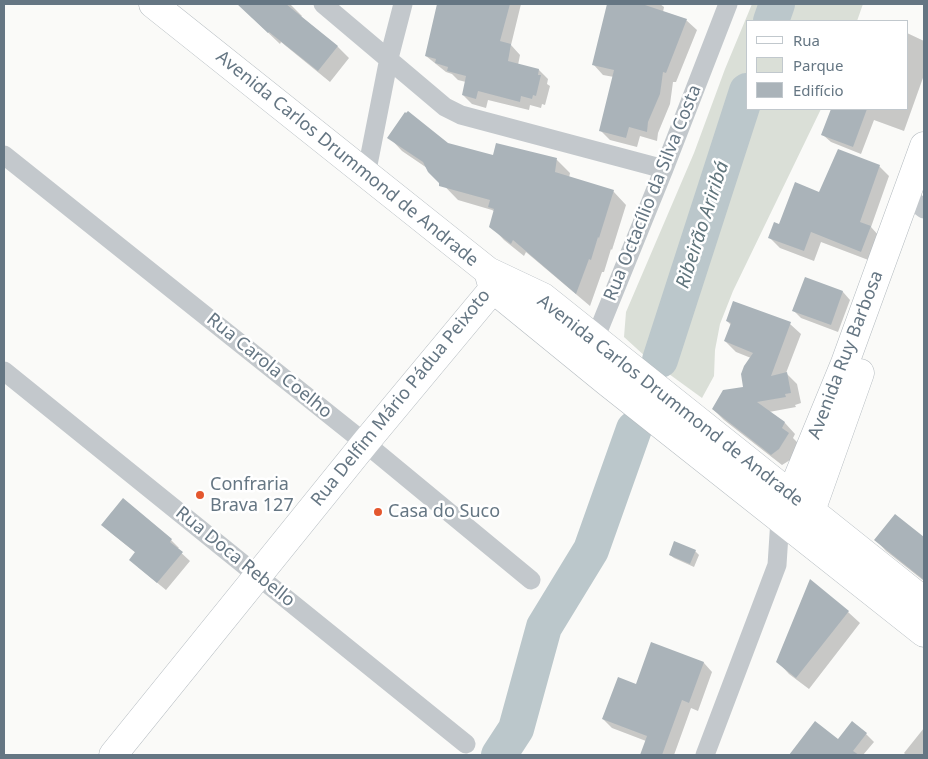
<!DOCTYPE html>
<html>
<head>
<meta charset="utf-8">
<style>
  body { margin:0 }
  #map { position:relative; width:928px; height:759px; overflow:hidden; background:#fafaf8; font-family:"Noto Sans",sans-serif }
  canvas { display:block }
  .frame { position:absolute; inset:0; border:5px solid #657683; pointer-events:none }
  .legend { position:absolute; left:746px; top:20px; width:162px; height:90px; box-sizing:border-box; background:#fff; border:1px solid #c1c8cd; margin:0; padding:6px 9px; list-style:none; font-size:15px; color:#657683 }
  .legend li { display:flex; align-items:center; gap:10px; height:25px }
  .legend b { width:25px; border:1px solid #c1c8cd }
</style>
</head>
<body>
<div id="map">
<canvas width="928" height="759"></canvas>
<div class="frame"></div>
<ul class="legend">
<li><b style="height:6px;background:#fff"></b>Rua</li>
<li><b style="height:14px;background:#dadfd7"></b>Parque</li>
<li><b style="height:14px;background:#aab3b9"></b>Edifício</li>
</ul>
</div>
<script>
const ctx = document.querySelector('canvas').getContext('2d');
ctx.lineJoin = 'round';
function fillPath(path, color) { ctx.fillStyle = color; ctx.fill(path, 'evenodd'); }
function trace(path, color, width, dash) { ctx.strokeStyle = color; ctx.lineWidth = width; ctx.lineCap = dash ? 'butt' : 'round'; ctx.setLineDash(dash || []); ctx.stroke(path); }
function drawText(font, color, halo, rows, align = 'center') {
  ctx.font = font + ' "Noto Sans",sans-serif'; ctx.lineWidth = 5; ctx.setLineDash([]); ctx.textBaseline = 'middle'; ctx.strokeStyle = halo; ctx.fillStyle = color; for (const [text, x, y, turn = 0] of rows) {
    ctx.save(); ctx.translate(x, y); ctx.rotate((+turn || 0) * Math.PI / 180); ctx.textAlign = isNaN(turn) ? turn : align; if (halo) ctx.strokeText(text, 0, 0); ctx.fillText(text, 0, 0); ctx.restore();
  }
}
const green = new Path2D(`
  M752,4H863L857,21H747V109H821L733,291L720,324L715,350L714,376L702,398L647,358L624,337L626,312L694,153L725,69Z`);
const shadow = new Path2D(`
  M238,4H290L302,16L301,17L338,47L349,58L330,82L281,42L280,44Z
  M436,4H521L511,45L520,55L518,65L539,70L548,79L547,84L550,86L545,105L542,104L541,108L530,105L529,110L488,100L486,108L472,104L463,95L466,82L458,80L452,74L446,72L426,56L438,5Z
  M609,4H660L664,7L663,12L686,20L697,30L676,82H673L670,104L658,133L657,141L640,136L637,147L610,140L600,130L614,77L603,75L593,64Z
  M907,33L924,41V75L904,131L874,120L861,154L831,142L823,135L833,109H907Z
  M389,137L448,144L494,156L557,160L570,173L569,178L613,191L626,205L612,250L611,249L604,272H602L590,306L526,252L524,256L504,240L491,226L495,212L492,210L458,200L427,168L402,151Z
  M879,166L889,176L871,227L880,237L871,261L821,242L814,261L780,248L770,238L780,225L820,193Z
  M805,279L843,292L850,300L838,332L801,318L793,310Z
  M727,321L790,324L801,334L786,373L797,384L801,403L795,405L796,407L769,412L785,423L795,434L793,438L799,444L790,460L782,465L724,420L713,409L745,388L751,358L736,352L725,341L731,325Z
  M895,516L924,539V581L886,551L876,540Z
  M110,532L171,540L179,548L177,549L190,561L166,590L138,567L136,553Z
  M695,551L699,555L694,567L674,558L670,555Z
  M848,612L860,623L809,689L789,674L778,662Z
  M651,644L704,663L712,672L698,711L691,708L674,755H641L646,741L612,728L603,719L637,685Z
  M924,728V755H906L904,753Z
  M866,734L874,742L863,755H793L791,754Z`);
const river = new Path2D(`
  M771,21L777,4
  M660,360L747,91
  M499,755L516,729L544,627L591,550L634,429`);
const building = new Path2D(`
  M237,4H286L338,46L318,71L269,32L268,33Z
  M437,4H510L500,41L511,44L508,61L539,69L538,75H541L536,96L533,95L532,99L521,96L520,102L478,91L476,99L462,95L466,76L447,71L448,67L435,63L436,59L425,56Z
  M607,4H642L687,19L666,73L663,72L660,94L648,122L647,132L629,127L626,138L599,131L614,70L592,65Z
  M831,109H867L853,147L821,135Z
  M408,111L448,143L493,155L496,143L557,158L555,172L614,190L599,238L598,237L591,260L589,259L576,294L513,240L511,244L489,227L494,209L488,207L490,200L439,186V183L428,172L423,162L387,138L405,112L406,113Z
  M838,149L880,165L860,222L871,226L861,252L811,232L804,251L768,238L774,222L779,224L795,182L819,192Z
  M805,277L843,291L831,325L792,311Z
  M733,301L791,322L771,376L787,372L791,393L785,394L786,397L757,402L785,422L782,428L789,433L779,449L771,455L712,409L723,390L743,387L741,374L744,366L753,353L724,341L731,323L726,321Z
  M123,498L172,539L170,542L183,552L157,583L129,560L135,552L101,525Z
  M895,514L924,537V580L874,540Z
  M674,541L696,550L690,564L669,555Z
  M810,579L849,611L796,678L776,662Z
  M651,642L704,662L689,703L682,700L662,755H640L647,736L602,719L618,677L636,684Z
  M815,721L838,739L852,721L867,733L853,751L859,755H789Z`);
const street = new Path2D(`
  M323,4L445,107L461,115L664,169
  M4,155L365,443L531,580
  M366,175L389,58L403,4
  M906,195L924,209
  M594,350L595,339L664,169L728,4
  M4,371L466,744
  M705,755L777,565L780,519`);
const secondary = new Path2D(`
  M153,4L488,271L543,297L924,601
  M493,289L607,382L924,633
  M784,511L845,363L924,146
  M805,528L860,373
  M113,755L365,443L493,289L488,271`);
const markers = [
  [200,495,5,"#e4572e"],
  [378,512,5,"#e4572e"]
];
const streetNames = [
  ["Avenida Carlos Drummond de Andrade",347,159,39],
  ["Rua Octacílio da Silva Costa",653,193,-68],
  ["Avenida Ruy Barbosa",846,355,-69],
  ["Rua Carola Coelho",269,366,39],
  ["Rua Delfim Mário Pádua Peixoto",401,398,-51],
  ["Avenida Carlos Drummond de Andrade",670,401,38],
  ["Rua Doca Rebello",235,557,39]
];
const poiNames = [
  ["Confraria",210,485],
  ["Brava 127",210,506],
  ["Casa do Suco",388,512]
];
const waterNames = [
  ["Ribeirão Ariribá",703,225,-72]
];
fillPath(green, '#dadfd7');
fillPath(shadow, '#0003');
trace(river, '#bbc7cb', 36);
fillPath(building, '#aab3b9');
trace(secondary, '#b3babf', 29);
trace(street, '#c3c8cc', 19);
trace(secondary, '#fff', 28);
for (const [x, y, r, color] of markers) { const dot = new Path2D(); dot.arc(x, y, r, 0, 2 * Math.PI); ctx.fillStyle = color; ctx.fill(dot); trace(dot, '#fff', 2); }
drawText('18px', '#657683', '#fff', streetNames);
drawText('18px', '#657683', '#fff', poiNames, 'left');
drawText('italic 19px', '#60757c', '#fff', waterNames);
</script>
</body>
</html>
